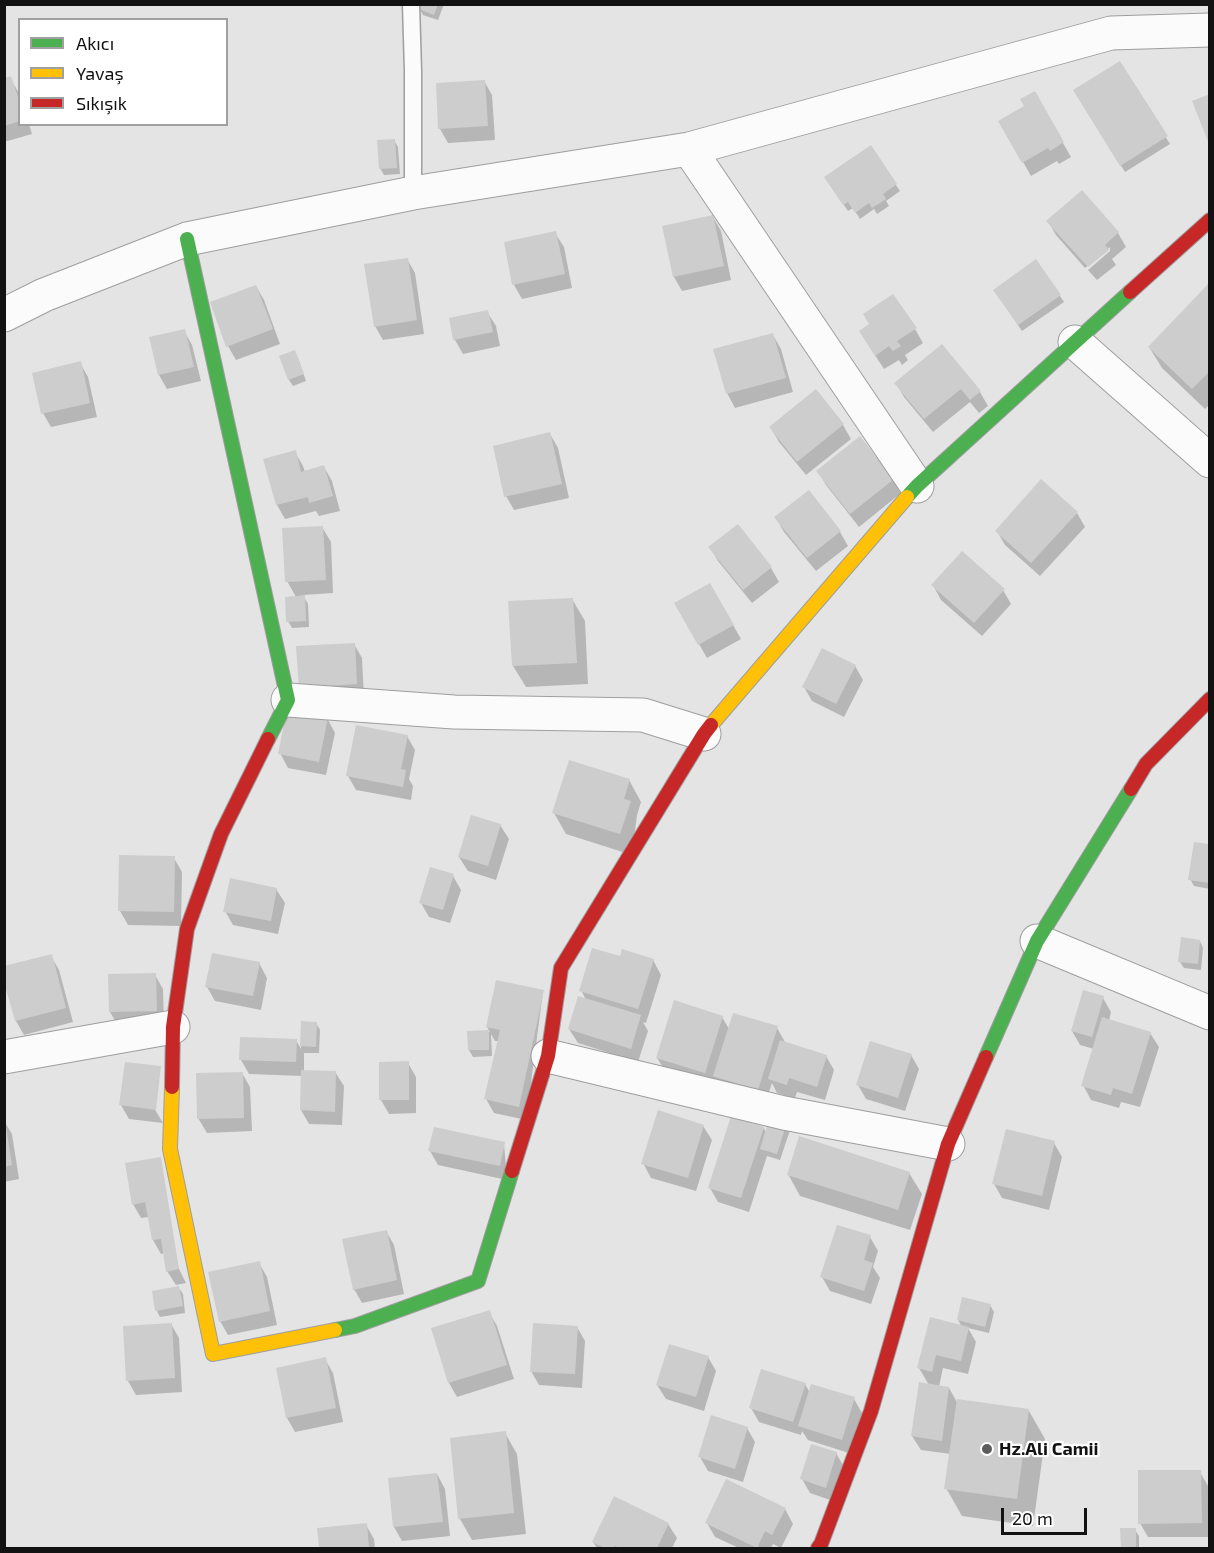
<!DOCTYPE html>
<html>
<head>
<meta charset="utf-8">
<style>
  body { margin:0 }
  #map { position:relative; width:1214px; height:1553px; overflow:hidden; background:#e4e4e5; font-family:"Exo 2",sans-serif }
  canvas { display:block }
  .frame { position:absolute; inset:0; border:6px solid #121213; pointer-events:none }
  .legend { position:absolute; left:18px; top:18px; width:210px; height:108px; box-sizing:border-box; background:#fff; border:2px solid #a0a0a1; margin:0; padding:8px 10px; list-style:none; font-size:18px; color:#121213 }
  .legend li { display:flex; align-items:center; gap:12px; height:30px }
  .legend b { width:30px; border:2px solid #a0a0a1 }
  .scale { position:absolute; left:1001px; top:1508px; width:86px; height:27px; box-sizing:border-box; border:3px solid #121213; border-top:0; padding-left:8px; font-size:18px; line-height:21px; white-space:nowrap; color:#121213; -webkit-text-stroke:4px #fff; paint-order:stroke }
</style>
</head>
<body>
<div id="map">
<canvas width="1214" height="1553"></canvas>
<div class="frame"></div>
<ul class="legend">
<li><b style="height:8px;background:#4caf50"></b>Akıcı</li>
<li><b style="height:8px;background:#ffc107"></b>Yavaş</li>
<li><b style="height:8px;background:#c62828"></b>Sıkışık</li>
</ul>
<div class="scale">20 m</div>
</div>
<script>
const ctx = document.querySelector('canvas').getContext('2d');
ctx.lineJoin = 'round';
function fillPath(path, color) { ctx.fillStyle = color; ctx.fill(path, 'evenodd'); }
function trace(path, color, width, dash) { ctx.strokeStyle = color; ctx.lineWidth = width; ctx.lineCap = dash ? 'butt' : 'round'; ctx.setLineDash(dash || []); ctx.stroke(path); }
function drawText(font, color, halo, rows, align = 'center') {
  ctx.font = font + ' "Exo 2",sans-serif'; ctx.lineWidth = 4.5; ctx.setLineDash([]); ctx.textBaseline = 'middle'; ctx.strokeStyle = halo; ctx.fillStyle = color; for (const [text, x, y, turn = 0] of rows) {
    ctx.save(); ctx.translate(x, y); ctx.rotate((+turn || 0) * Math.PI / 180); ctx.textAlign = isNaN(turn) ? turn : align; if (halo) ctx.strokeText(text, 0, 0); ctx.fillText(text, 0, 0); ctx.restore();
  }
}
const shadow = new Path2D(`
  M420,4H444L438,20L423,15L419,8Z
  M1120,63L1170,144L1125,172L1075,91Z
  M10,78L20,95V124H29L32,134L4,142V80Z
  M484,81L492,95L495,140L448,143L440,129L437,84Z
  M1034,93L1071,157L1059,164L1057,161L1031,176L1000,121L1026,106Z
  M394,140L398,147L400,174L384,175L380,168Z
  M870,147L900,191L886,201L889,206L877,214L874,209L860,219L853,208L848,211L830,184Z
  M1082,192L1118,233L1126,247L1112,259L1116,265L1097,280L1088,270L1110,251V247L1085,268L1056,235L1048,221Z
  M713,217L721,231L731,280L682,291L674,277Z
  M555,233L564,247L572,288L522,299L514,285Z
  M407,259L415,273L424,334L383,340L375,326Z
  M1036,261L1064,302L1022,331L998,296Z
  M1210,284V404L1205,409L1162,368L1149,347Z
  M256,286L264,300L280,344L236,360L228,346Z
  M487,312L496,326L500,346L463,354L455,340L450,319Z
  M915,329L923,343L905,355L908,360L902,365L899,360L884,369L869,346Z
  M184,331L192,345L201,381L167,389L159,375Z
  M773,335L781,349L793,392L735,408L727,393Z
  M942,346L980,392L988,406L979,413L970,402L933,432L904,397L896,383Z
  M298,358L306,381L293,386L289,380Z
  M80,363L88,377L97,417L51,427L43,413Z
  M816,392L843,425L851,439L806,475L779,442L771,428Z
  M550,434L558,448L569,498L514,510L506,496Z
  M295,452L303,466L305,472L324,467L332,481L340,511L319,516L316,511L285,519L277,505L265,460Z
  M818,471L893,480L901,493L859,527L826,485Z
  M809,492L840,532L848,546L816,571L784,532L776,518Z
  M1077,513L1085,527L1040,576L1005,545L997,531Z
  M322,527L331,542L333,593L303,595L308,604L309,627L292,628L288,621L296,597L287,581Z
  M710,547L771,568L779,582L752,603L718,561Z
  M710,585L741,639L707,658L676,604Z
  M933,585L1003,590L1011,604L982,636L941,600Z
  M572,599L585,621L588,684L526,687L513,666Z
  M354,644L362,658L364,698L309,702Z
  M855,666L863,680L844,717L812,701L804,687Z
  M327,718L335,733L326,775L288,768L280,753Z
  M407,736L415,750L409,779L413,786L411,800L356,790L348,776Z
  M629,780L641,802L637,815L632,855L566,834L554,813Z
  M500,825L509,839L496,880L468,871L459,857Z
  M1210,846V889L1194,886L1190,879Z
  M174,858L182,872L181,926L128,925L120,911Z
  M453,876L461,890L450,923L429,917L421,903Z
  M276,889L285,903L278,934L233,925L225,911Z
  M1200,941L1203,948L1201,970L1184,968L1180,962Z
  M51,956L59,970L73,1022L24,1035L16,1021Z
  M621,958L653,960L661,975L646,1023L643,1022L648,1031L638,1062L578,1043L569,1029L586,1000L581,990Z
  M259,963L267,978L261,1010L215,1001L207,987Z
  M155,975L163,989L164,1025L118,1026L110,1012Z
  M543,992L526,1120L494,1113L486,1099L499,1041H495L491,1034L492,1056L473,1057L469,1050V1033L490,1032L487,1027Z
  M1103,998L1111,1012L1109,1021L1150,1033L1159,1047L1140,1107L1121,1102L1119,1108L1091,1100L1083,1085L1094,1049L1080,1045L1072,1031Z
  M722,1017L729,1029L777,1028L785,1042L826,1056L834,1070L825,1100L797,1092L795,1098L777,1093L772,1083L765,1104L723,1090L716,1078L713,1087L666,1072L657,1058Z
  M302,1023H316L320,1030L319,1053H304V1071L335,1072L344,1086L342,1125L309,1124L301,1110L302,1076L249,1074L241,1060L296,1040L301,1049Z
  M911,1055L919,1069L905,1111L866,1099L858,1085Z
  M127,1063L163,1123L129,1119L121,1105Z
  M408,1063L416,1077V1113L389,1114L381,1100Z
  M242,1073L250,1087L252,1131L207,1133L198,1118Z
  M771,1118L790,1130L780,1160L767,1156L749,1212L718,1202L710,1188L764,1128L766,1133Z
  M4,1121L12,1134L19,1179L4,1182Z
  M703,1126L712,1140L696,1191L651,1178L643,1163Z
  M504,1143L507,1180L438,1165L430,1151Z
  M1054,1143L1062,1157L1049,1210L1002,1198L994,1184Z
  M127,1164L186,1283L176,1285L167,1271L165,1253L161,1254L153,1240L149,1217L141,1218L133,1204Z
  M909,1173L922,1194L910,1230L800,1196L788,1174Z
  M386,1231L394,1245L404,1294L362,1303L354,1289Z
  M870,1237L878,1251L873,1267L880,1278L871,1304L830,1291L822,1277Z
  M259,1263L267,1277L277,1325L228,1335L220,1321Z
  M179,1288L183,1294L185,1313L160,1317L157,1311Z
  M990,1305L994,1312L989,1333L968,1328L976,1342L968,1374L943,1368L939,1387L949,1388L958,1404L1029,1411L1045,1439L1033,1526L962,1516L946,1488L951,1454L921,1450L912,1436L929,1385L919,1368L962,1327L958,1320Z
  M489,1312L497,1326L514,1379L457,1397L449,1383L433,1329Z
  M171,1324L179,1338L182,1392L136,1395L128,1381L124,1327Z
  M577,1327L585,1341L582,1388L539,1385L531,1371Z
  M708,1357L716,1371L704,1411L666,1399L657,1385Z
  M325,1359L333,1373L343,1422L295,1432L287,1418Z
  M805,1384L810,1393L854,1399L862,1413L849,1453L808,1440L802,1431L801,1435L759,1422L751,1408Z
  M747,1428L755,1442L743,1482L708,1471L700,1457Z
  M505,1433L517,1454L526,1534L472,1540L460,1519Z
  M836,1453L844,1467L833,1501L810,1493L802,1479Z
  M1200,1472L1208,1486L1209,1537H1148L1140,1523Z
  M437,1474L445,1489L450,1536L402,1541L394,1527Z
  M615,1498L668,1524L677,1538L672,1548H597L593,1542Z
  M785,1509L793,1524L781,1548L773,1544L771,1548H759L754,1541L752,1542L755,1548H739L715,1537L707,1523Z
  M366,1525L374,1539L375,1548H321L319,1530Z
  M1122,1530H1135L1139,1536V1548H1122Z`);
const building = new Path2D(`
  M419,4H438L434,15L417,8Z
  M1120,61L1168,136L1120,166L1073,90Z
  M11,76L20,103V121L4,126V78Z
  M485,80L488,126L438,129L436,83Z
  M1035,91L1064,142L1050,151L1048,148L1022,163L998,121L1024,106L1020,99Z
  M1210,94V144H1209L1192,101Z
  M395,139L397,168L379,169L377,140Z
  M871,145L897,184L883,194L886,199L872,208L869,203L855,213L848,202L843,205L824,177Z
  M1082,190L1119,232L1105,245L1109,250L1088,267L1046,221Z
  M713,215L724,266L673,277L662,226Z
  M556,231L565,274L512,285L504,242Z
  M408,258L417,320L374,327L364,264Z
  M1036,259L1061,295L1018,325L993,290Z
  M1210,282V371L1192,389L1148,347Z
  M256,285L273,329L226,347L210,302Z
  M893,294L917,328L897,341L901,346L893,351L889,346L875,356L859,331L869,324L863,314Z
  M488,310L493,332L453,340L449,318Z
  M185,329L194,367L158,375L149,337Z
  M773,333L786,378L726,394L713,349Z
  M942,344L981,391L970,400L961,389L924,419L894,383Z
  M295,350L304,374L288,380L279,356Z
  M81,361L90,403L41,414L32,373Z
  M816,389L844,424L797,462L769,427Z
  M550,432L562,484L504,497L493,446Z
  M860,436L894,479L850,514L816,471Z
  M296,450L301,472L324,465L333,496L309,503L308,497L276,505L263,459Z
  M1041,479L1078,512L1031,563L995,531Z
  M809,490L841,531L807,558L774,517Z
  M738,524L772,567L743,590L708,547Z
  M323,526L326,580L285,582L282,528Z
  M962,551L1005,589L974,623L931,585Z
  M710,583L734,625L698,645L674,603Z
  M305,595L306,621L286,622L285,597Z
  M573,598L577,663L512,666L508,601Z
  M355,643L357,684L299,688L296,646Z
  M822,648L856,665L836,704L802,687Z
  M287,709L328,717L319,762L278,754Z
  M356,725L408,735L401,769L406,770L403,787L346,776Z
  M569,760L630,779L624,799L631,801L620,834L552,813Z
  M471,815L501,824L488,866L458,857Z
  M1194,842L1210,844V883L1188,880Z
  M119,855L175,856L174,912L118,911Z
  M430,867L454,874L443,910L419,903Z
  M230,878L277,888L271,921L223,912Z
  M1181,937L1200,940L1198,964L1178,962Z
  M592,948L620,956L622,949L654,959L638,1009L579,991Z
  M212,953L260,962L253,996L205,987Z
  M52,954L66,1008L15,1021L4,982V966Z
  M156,973L157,1011L109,1012L108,974Z
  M496,980L544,990L519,1107L484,1099L500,1030L486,1027Z
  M1083,990L1104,996L1092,1037L1071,1031Z
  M578,996L641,1015L631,1049L568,1029Z
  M674,1000L723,1016L705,1073L656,1058Z
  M733,1013L778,1026L758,1090L713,1076Z
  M1102,1017L1151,1032L1132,1094L1113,1088L1111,1095L1081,1086Z
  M301,1021L317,1022L316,1047L300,1046Z
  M489,1030V1050H468L467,1031Z
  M240,1037L297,1039L296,1062L239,1060Z
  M780,1040L827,1055L817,1087L789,1078L787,1085L768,1079Z
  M870,1041L912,1054L898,1098L856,1085Z
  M409,1061V1100H379V1062Z
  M125,1062L161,1066L156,1110L119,1105Z
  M301,1070L336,1071L335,1112L300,1110Z
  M243,1072L244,1118L197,1119L196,1073Z
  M658,1110L704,1125L688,1178L641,1164Z
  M731,1116L764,1127L741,1198L708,1188Z
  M770,1116L787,1122L777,1154L760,1149Z
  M4,1127H6L12,1165L4,1167Z
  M434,1127L505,1142L500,1166L428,1151Z
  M1006,1129L1055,1141L1042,1196L992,1184Z
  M799,1136L910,1172L898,1210L787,1175Z
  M161,1157L179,1269L166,1272L161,1239L152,1240L145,1202L132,1205L125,1163Z
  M837,1225L871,1235L864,1260L873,1263L864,1291L820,1277Z
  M387,1230L397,1280L353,1290L342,1239Z
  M260,1261L270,1311L219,1322L208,1272Z
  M179,1286L183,1306L155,1311L152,1291Z
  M962,1297L991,1304L985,1327L957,1320Z
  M490,1310L507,1365L448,1383L431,1328Z
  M930,1317L969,1327L961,1361L936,1355L932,1372L917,1368Z
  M172,1323L175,1378L126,1381L123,1326Z
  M533,1323L578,1326L575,1374L530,1372Z
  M669,1344L709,1356L696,1397L656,1385Z
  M326,1357L336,1408L286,1418L276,1368Z
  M761,1369L806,1383L793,1422L749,1408Z
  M919,1382L949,1387L942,1441L911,1436Z
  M811,1384L855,1397L842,1440L798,1426Z
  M957,1399L1029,1409L1017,1499L944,1489Z
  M711,1415L748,1427L735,1469L698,1457Z
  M506,1431L514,1513L458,1519L450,1438Z
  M811,1444L837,1452L826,1488L800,1479Z
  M1138,1470H1201L1202,1523L1138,1524Z
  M437,1473L443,1522L393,1527L388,1478Z
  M726,1479L786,1508L772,1535L765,1531L757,1548L705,1523Z
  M614,1496L669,1523L657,1548H620L615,1546L614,1548H605L592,1542Z
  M367,1523L369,1548H319L317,1528Z
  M1120,1528H1136V1548H1121Z`);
const lane = new Path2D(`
  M411,4L413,71V193`);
const street = new Path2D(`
  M689,149L917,486
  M4,315L44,295L187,239L413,193L689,149L1111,33L1210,30
  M1075,342L1210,461
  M288,700L454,712L643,715L704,734
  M1037,941L1210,1013
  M548,1056L784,1113L948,1144
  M4,1057L173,1027`);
const fast = new Path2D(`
  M187,239L288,700L268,739
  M907,497L917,486L1130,292
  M986,1057L1037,941L1131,789
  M335,1330L355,1326L478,1281L512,1171`);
const slow = new Path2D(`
  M711,725L907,497
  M172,1087L170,1149L213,1354L335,1330`);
const jam = new Path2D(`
  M1130,292L1210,220
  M1131,789L1146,764L1210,699
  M172,1087L173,1027L187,929L221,834L268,739
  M512,1171L548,1056L561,968L704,734L711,725
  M818,1548L821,1544L871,1411L948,1144L986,1057`);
const markers = [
  [987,1449,6,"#5c5c5c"]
];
const poiNames = [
  ["Hz.Ali Camii",999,1449]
];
fillPath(shadow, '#0003');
fillPath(building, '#cdcdce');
trace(lane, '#9e9e9f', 19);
trace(street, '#9e9e9f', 35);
trace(fast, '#9e9e9f', 16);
trace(slow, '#9e9e9f', 16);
trace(jam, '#9e9e9f', 16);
trace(lane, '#fbfbfb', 16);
trace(street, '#fbfbfb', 33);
trace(fast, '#4caf50', 14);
trace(slow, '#ffc107', 14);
trace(jam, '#c62828', 14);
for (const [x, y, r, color] of markers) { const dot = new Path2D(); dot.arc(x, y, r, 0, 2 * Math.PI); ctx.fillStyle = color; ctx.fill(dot); trace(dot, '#fff', 2); }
drawText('bold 18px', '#121213', '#fff', poiNames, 'left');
</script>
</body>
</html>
